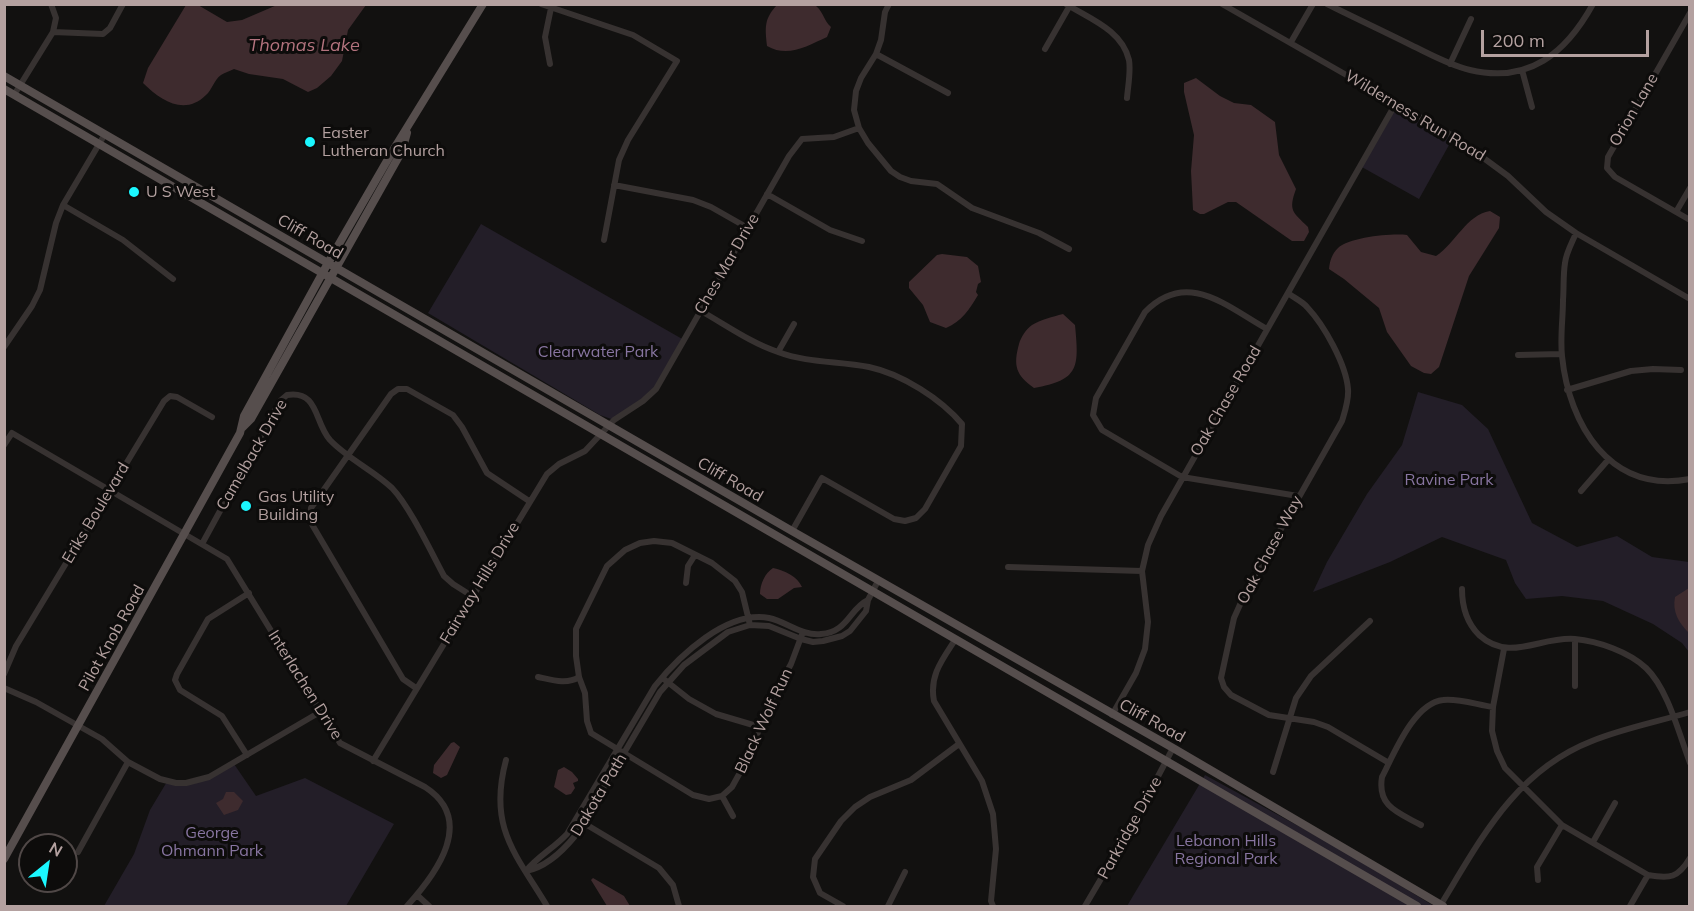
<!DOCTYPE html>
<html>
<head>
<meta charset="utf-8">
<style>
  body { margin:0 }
  #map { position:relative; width:1694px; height:911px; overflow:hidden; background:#121110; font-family:Mulish,sans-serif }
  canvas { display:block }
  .frame { position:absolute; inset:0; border:6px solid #b4a1a0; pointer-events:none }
  .north { position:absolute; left:18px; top:833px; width:60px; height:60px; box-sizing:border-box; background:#0d0c0b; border:2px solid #504847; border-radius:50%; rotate:30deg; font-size:16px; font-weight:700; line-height:24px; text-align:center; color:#b4a1a0 }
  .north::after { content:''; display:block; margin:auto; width:21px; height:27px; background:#1bf7ff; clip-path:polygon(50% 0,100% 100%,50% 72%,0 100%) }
  .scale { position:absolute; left:1481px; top:30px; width:168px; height:27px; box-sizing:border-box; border:3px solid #b4a1a0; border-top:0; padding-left:8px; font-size:18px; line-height:21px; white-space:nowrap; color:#b4a1a0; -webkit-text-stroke:4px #0d0c0b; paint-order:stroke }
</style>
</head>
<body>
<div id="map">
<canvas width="1694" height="911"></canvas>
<div class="frame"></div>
<div class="north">N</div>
<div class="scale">200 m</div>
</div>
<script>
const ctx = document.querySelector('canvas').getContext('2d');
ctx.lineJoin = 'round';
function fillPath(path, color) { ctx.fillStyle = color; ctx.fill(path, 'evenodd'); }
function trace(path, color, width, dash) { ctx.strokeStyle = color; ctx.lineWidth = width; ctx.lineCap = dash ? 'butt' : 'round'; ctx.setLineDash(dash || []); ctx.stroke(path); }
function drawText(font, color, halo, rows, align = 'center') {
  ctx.font = font + ' Mulish,sans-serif'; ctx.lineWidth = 6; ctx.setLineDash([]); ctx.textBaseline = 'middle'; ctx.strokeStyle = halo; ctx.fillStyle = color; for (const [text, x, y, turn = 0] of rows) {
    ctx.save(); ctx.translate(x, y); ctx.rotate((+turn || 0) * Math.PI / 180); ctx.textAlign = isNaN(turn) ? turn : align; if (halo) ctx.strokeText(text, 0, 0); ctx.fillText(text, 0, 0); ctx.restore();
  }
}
const green = new Path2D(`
  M1396,103L1454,136L1419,199L1360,166Z
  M481,224L684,340L656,389L614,420L600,415L428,313Z
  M1418,392L1462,405L1488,429L1532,523L1577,547L1617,536L1652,557L1689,562V652L1682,643L1653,624L1603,601L1562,596L1526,599L1515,583L1506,560L1442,537L1390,562L1313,592L1327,562L1367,494L1402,445Z
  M234,764L256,796L305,778L394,824L346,906H104L134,854L150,810L168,780L192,782Z
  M1205,775L1335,846L1434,906H1127Z`);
const water = new Path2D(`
  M813,4C823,9 823,20 831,27L827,37C807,46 788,58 767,46C765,27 764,19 777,5Z
  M186,5H198L227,22L242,20L277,5H366L348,30L342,61L331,76L317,88L308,92L283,79L249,74L234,69C230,71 224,73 221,75C214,80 212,90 206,95C185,116 161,101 143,83L148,68Z
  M1196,78L1220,96L1234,103L1251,105L1275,122L1279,155L1296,189C1288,211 1293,212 1308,227L1309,232L1304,241H1292L1236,202H1228L1204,214H1200L1193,210L1191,171L1194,135L1184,92V83Z
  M1490,211L1500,217L1499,228L1469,276L1439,367L1431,374L1424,373L1411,366L1387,332L1379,308L1344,279L1329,269C1330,260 1332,254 1338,248C1350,237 1392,233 1407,235L1421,252L1436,256C1456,243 1466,215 1490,211Z
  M942,254L967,257L978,266L981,282L978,284L976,292L978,295C969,310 962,321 946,328L930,322L923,305L909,288V282L937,255Z
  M1063,314L1075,325C1079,367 1080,380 1034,388C1016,375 1013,366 1019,344C1021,337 1026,329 1032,325C1042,319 1052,317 1063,314Z
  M773,568C784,570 798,577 802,587L794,588L778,599H767L760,594C760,584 765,573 773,568Z
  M1689,588H1690L1689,633C1679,623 1672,612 1675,597Z
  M454,742L460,747L447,775L441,778L433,773L434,765L451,743Z
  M564,767L572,772L578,779V781L573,783L575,788L571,794L566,795L554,787L558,770Z
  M226,792H234L243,801L238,810L224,815L216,803L223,799Z
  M593,878L624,896L630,906H607L591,880Z`);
const minor = new Path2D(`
  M541,4L633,35L677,61L628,140L619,160L604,240
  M889,4L885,12L881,40L876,54L861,78L856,91L854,110L859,128L868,143L891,171L900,177L911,181L937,184L972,208L1039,233L1069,249
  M1066,4C1090,19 1122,30 1129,60C1131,71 1128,86 1127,98
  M1222,4L1455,137L1508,176L1546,212L1576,233L1690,299
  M1327,4C1355,18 1383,31 1411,45C1430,54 1449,65 1470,70C1529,84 1566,53 1593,4
  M1690,13L1608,157L1607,168L1615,177L1690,220
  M53,32L103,34L110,28L123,4
  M1291,42L1313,4
  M1045,49L1069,7
  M876,54L948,93
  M550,64L545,37L551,8
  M1450,64L1471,19
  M1522,70L1532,107
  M14,95L53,32L56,18L51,4
  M614,185L693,200L711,207L748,228
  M767,194L830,230L862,241
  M63,205L123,240L173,279
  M1676,212L1690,188
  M1576,233C1572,243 1566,253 1565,263C1563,275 1564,288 1563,300C1563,318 1560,338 1562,356C1569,425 1610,494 1690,479
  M1288,293C1294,298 1302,301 1307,307C1324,325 1346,364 1348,389C1349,400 1345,411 1342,421L1247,589L1234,618L1221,678L1224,687L1231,695L1269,715L1314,722L1328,727L1389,763
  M701,311C726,325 751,343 778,352C807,363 839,361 869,367C902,374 941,399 962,424L961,446L925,509L916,518L905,521L894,519L822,478L792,531
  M1267,329C1226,306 1187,269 1145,312L1096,398L1093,415L1102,430L1182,477L1298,496
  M4,347L32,306L40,290L56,223L63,205L105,134
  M778,352L794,324
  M1518,355L1561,354
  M1567,390L1631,371L1653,369L1681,370
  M4,445L12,433L227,559L340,743L425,787C476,820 437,873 407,906
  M1581,491L1608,460
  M202,544L280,401L287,395C319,390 314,422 330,440C348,459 373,470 392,488C410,507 431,552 444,576L453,584L472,596
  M1008,567L1142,571
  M686,583L688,566L695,555
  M1462,589C1462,607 1466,622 1479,635C1510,663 1540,636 1575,639C1598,641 1629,652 1646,668C1668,689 1679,734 1690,763
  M750,625L742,592L735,581L712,563L672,543L654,541L640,543L625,550L607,566L576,629V656L579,677L585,693L587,721L591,733L693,795L709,799L722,796L732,787L748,758L769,704L791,664L803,632
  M955,640C942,660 929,676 934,701L982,781L993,814L996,849L991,901L993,906
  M1504,649L1493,707L1492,731L1497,751L1505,768L1562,825L1648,875C1670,879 1678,878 1690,858
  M4,674L16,646L164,401L170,396L177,397L212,417
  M538,677C552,680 567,685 579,677
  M665,680L689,699L716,714L760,727
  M1575,686V639
  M4,688L36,702L102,739L128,762L160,779L176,783H186L209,777L320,712
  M416,688L403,679L310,521L311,508L391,394L398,389H407L453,415L462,427L487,473L529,501
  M1112,715L1136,673L1145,649L1148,622L1142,571L1148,545L1161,516L1396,103
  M247,755L222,716L180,690L175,680L177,674L208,619L249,593
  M506,760C488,827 515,853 547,906
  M373,761L547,474L559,464L585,451L614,420L643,401L656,389L789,156L802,139L834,137L859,128
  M1273,772L1296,698L1311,676L1370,621
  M722,796L733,816
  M582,822L659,868L673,885L679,906
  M1421,825C1399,813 1377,807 1382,777C1394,754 1414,703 1443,700C1458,698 1478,705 1493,707
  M1593,842L1615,803
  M78,852L128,762
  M526,871C546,867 562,852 575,836L660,692L684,665L728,632L750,625L769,626L801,639L813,642L823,641L842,636L850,631L866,611L868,600L878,581
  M526,871C537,857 554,848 567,834L655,686C679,656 727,610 769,618C787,622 802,636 821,634C848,632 849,609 868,600
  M1538,880L1537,867L1562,825
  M417,895L429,906
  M843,906L820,893L813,877L815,859L841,821L855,807L870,797L911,780L959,744
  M888,906L905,872
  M1085,906L1129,831L1173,748
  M1440,906C1481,839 1515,771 1592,741C1624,728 1657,722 1690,712
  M1630,906L1648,875`);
const major = new Path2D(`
  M4,76L792,531L1173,748L1443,906
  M4,89L1417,906
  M242,428L251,419L402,151L407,133
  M4,859L240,433L244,416L328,263L395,147L483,4`);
const markers = [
  [310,142,6,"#1bf7ff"],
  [134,192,6,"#1bf7ff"],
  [246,506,6,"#1bf7ff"]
];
const streetNames = [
  ["Orion Lane",1634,110,-60],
  ["Wilderness Run Road",1415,116,31],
  ["Cliff Road",310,237,30],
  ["Ches Mar Drive",727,264,-60],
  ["Oak Chase Road",1226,401,-60],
  ["Camelback Drive",252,455,-60],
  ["Cliff Road",730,480,30],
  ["Eriks Boulevard",96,513,-59],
  ["Oak Chase Way",1270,550,-62],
  ["Fairway Hills Drive",480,583,-59],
  ["Pilot Knob Road",112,638,-61],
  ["Interlachen Drive",305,685,58],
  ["Black Wolf Run",764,721,-65],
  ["Cliff Road",1152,721,29],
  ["Dakota Path",599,795,-59],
  ["Parkridge Drive",1130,828,-61]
];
const poiNames = [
  ["Easter",322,133],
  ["Lutheran Church",322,151],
  ["U S West",146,192],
  ["Gas Utility",258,497],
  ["Building",258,515]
];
const parkNames = [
  ["Clearwater Park",598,352],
  ["Ravine Park",1449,480],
  ["George",212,833],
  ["Ohmann Park",212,851],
  ["Lebanon Hills",1226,841],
  ["Regional Park",1226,859]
];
const waterNames = [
  ["Thomas Lake",304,46]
];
fillPath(green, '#231e28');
fillPath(water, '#3e2b2e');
trace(minor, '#373231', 6);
trace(major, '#564e4d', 8);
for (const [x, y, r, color] of markers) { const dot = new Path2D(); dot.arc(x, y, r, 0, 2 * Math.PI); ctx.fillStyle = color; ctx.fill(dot); trace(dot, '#0d0c0b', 2); }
drawText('16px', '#b4a1a0', '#0d0c0b', streetNames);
drawText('16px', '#b4a1a0', '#0d0c0b', poiNames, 'left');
drawText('16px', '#8875a1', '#0d0c0b', parkNames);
drawText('italic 18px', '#b3737e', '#0d0c0b', waterNames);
</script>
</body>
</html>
